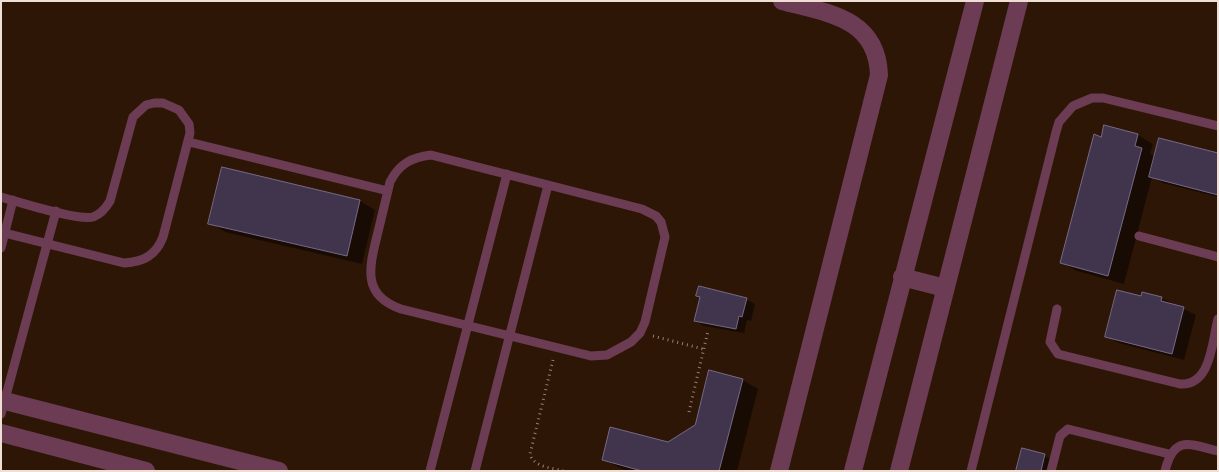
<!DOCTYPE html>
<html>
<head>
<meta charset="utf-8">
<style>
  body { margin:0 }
  #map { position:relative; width:1219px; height:472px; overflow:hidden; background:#2e1606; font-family:Rubik,sans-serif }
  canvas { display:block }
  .frame { position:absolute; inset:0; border:2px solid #eeded3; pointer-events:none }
</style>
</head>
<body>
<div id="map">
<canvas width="1219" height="472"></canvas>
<div class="frame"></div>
</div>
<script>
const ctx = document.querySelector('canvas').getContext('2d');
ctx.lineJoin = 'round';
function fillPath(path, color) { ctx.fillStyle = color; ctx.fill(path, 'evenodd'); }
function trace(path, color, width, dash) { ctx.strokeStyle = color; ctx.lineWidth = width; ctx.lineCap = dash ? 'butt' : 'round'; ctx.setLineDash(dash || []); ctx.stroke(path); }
const shadow = new Path2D(`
  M1138,135L1153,144L1150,154L1155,157L1218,155V197L1163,183L1152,177L1124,284L1077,271L1062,263L1102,138Z
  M223,168L360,201L375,210L362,264L225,232L210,223Z
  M1142,298H1161L1196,315L1184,360L1119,343L1106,336Z
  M746,299L755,304L751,321L747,320L744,333L704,326L696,321Z
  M710,371L743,380L758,389L737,471H627L603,460L668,443L696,426Z
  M1023,450L1045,456L1057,463L1055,471H1017Z`);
const building = new Path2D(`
  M1104,125L1138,134L1135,146L1142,148L1108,276L1060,263L1094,134L1101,137Z
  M1159,138L1218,153V195L1149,177Z
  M222,167L360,200L347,256L208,224Z
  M699,286L747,298L742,317L739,316L736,329L694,321L700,297L696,296Z
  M1117,290L1141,296L1142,292L1162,297L1161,301L1184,307L1172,354L1105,337Z
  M709,370L743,379L719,471H642L602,460L610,427L668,442L695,425Z
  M1022,448L1045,454L1041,471H1016Z`);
const path = new Path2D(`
  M653,336L703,349
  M553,360L530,454C533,467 552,468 564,471
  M689,412L708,331`);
const service = new Path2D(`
  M189,142L388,191
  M431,155L642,209L656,216L661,222L665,237L645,322L640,333L631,342L607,355L591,356L401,309C360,295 370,265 378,232C382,215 386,199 390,182C399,164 412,157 431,155Z
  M1,197C19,202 78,221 93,217C101,214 106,208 110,201L133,117L146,105L154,103H163L179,110L189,124L190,133L163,237C156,255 144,262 124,263L1,232
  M1139,236L1218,257
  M1,248L13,200
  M1057,309L1050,342L1058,354L1180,384C1211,386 1212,342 1218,319
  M1,414L56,211
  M430,471L507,174
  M475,471L548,185
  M971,471L1056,132L1059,122L1073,106L1092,98H1103L1218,126
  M1051,471L1060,436L1068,429L1169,454
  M1165,471C1174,435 1189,444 1218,451`);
const minor = new Path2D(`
  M902,277L945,288
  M1,400L279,471
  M1,433L146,471
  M779,471L879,75C877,17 826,13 782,1
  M853,471L975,1
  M899,471L1019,1`);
fillPath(shadow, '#0007');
fillPath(building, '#41354e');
trace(building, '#776985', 1);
trace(path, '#948073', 3, [1, 4]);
trace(service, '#6b3c53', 9);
trace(minor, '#6b3c53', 18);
</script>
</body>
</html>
